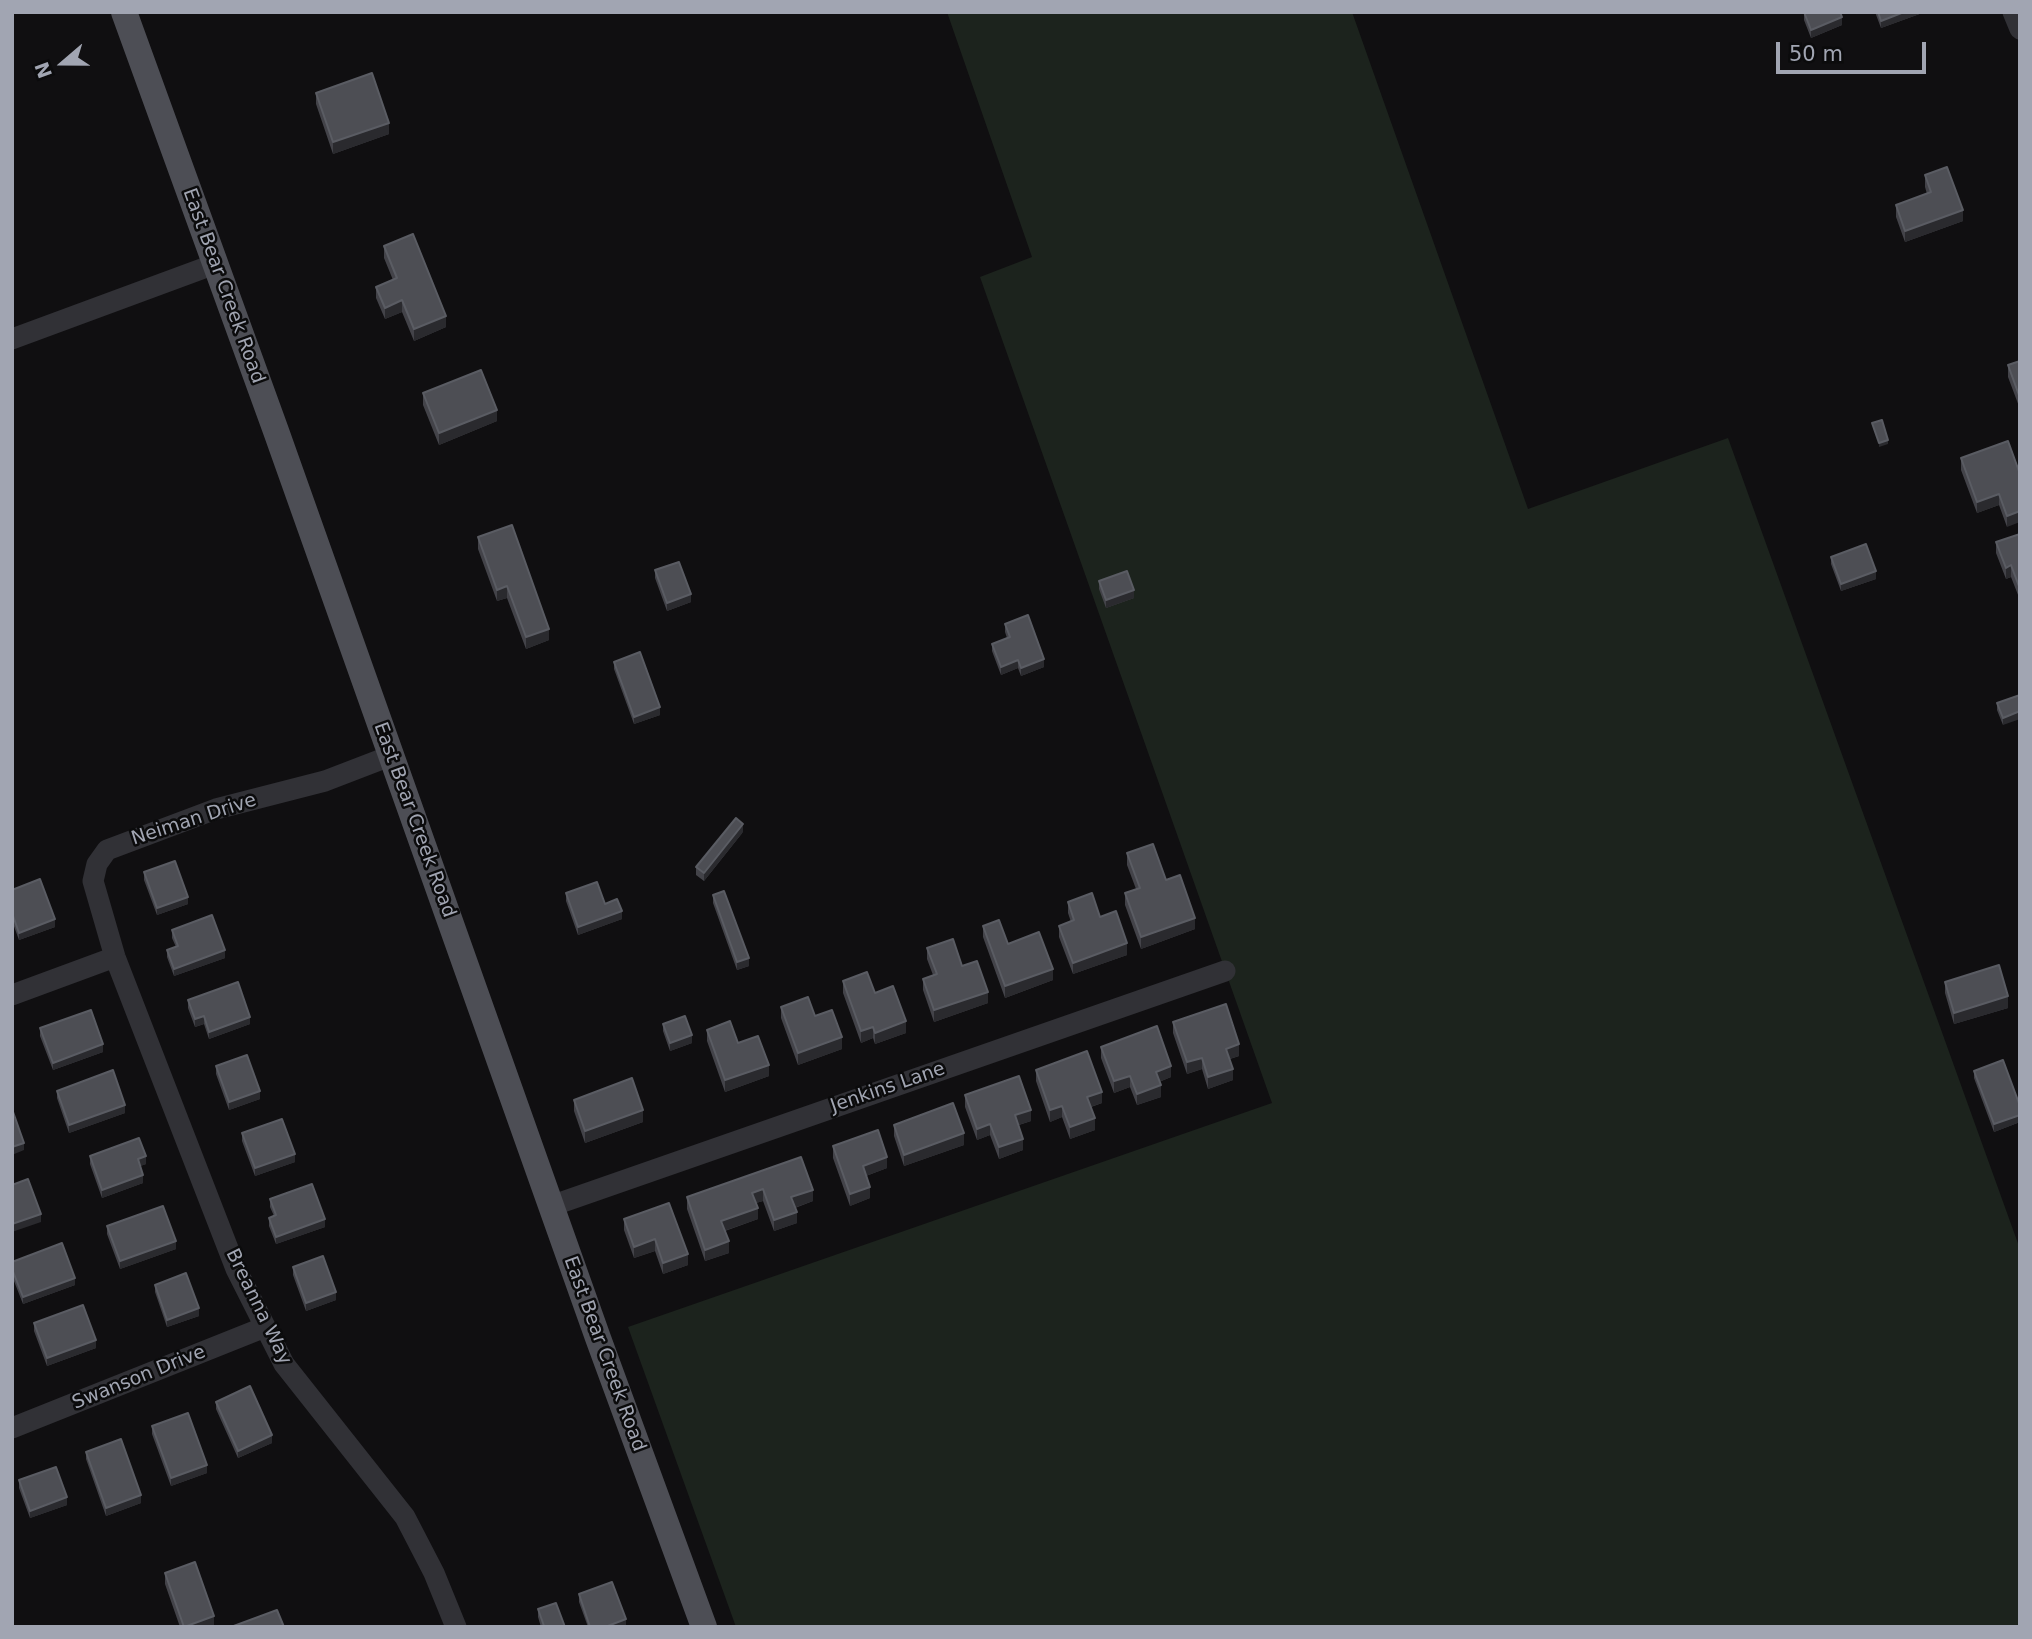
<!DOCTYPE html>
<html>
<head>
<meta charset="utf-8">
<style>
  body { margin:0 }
  #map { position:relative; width:2032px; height:1639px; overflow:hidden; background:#100f11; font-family:"DejaVu Sans",sans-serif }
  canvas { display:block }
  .frame { position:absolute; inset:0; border:14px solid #a1a5b2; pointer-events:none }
  .north { position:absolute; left:28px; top:28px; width:70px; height:70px; -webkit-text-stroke:5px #0b0b0c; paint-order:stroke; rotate:250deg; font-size:19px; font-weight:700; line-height:28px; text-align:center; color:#a1a5b2 }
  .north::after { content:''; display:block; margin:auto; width:24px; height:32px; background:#a1a5b2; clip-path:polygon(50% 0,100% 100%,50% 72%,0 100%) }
  .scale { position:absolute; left:1776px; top:42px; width:150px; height:32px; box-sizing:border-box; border:4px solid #a1a5b2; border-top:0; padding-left:9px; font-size:21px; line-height:24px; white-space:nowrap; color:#a1a5b2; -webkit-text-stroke:5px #0b0b0c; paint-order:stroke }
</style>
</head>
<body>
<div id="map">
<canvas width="2032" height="1639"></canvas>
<div class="frame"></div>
<div class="north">N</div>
<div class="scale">50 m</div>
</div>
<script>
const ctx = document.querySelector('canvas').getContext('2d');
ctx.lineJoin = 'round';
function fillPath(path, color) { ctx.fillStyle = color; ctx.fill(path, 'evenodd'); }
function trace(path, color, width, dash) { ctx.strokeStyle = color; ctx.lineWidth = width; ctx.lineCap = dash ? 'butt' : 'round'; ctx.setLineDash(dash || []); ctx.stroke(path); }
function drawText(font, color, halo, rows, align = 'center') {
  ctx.font = font + ' "DejaVu Sans",sans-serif'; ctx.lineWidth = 5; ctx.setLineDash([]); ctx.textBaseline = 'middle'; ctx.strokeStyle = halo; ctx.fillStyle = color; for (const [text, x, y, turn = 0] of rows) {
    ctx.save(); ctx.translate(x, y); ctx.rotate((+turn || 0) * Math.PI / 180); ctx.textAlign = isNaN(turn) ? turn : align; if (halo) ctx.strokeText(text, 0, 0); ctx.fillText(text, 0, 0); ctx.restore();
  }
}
const green = new Path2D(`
  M947,12H1352L1528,509L1728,438L2020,1249V1627H736L628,1327L1272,1103L980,277L1032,257Z`);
const minor = new Path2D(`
  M2013,12L2020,29
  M12,339L215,264
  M390,756L325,781L216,809L107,850L97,864L93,881L115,957L236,1269L284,1364L405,1517L434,1573L456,1627
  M12,995L115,957
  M551,1206L1225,971
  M12,1428L265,1327`);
const major = new Path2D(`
  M124,12L276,431L598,1338L704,1627`);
const wall = new Path2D(`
  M1804,12L1842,25L1811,38L1804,20Z
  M1875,12H1925L1881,28Z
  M316,93L389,134L333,154L316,104Z
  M1925,175L1963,221L1905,242L1896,217V205L1927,194L1925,187Z
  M384,246L446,327L414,341L402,312L385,319L376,298V287L393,280L384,258Z
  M2020,361V409L2008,377V365Z
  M423,393L497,421L439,445L423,405Z
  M2008,441L2007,527L1999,505L1977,513L1961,470V458Z
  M2020,534V600L2011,577L2006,579L1996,553V542Z
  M478,537L549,640L526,649L507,598L497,601L478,549Z
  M1831,557L1876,579L1841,591L1831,564Z
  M655,570L691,602L667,611L655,578Z
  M1099,581L1134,598L1106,608L1099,589Z
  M1005,624L1044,667L1021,676L1018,668L1001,675L992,651V644L1007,638L1005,632Z
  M614,662L660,715L634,724L614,669Z
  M2020,695L2003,725L1997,710V703Z
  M743,832L704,881L696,875V867Z
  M1127,853L1195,929L1141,949L1125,905V893L1136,889L1127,865Z
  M144,872L188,904L157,915L144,880Z
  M12,890L55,927L19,940L12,921Z
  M566,893L605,904L622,919L578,935L566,901Z
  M713,895L749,966L737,970L713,903Z
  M1068,902L1100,917L1127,955L1073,974L1059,937V926L1071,922L1068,913Z
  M983,926L1053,980L1005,998L983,937Z
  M172,930L225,958L174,976L167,957V950L176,947L172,938Z
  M927,948L962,966L988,1003L934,1022L923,990V979L933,975L927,959Z
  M843,981L875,993L906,1033L875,1044L873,1038L861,1043L843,993Z
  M1945,982L2008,1008L1954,1024L1945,993Z
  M188,1000L250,1024L209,1039L204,1024L195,1027L188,1008Z
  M781,1007L842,1049L798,1065L781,1018Z
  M1173,1022L1239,1056L1230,1059L1233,1080L1208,1089L1202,1069L1187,1074L1173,1033Z
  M663,1024L692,1043L670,1051L663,1031Z
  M40,1028L103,1052L53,1070L40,1036Z
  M707,1030L738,1043L769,1076L725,1092L707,1041Z
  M1101,1047L1171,1077L1159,1082L1161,1097L1137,1105L1130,1087L1114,1093L1101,1058Z
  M216,1066L260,1099L229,1110L216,1074Z
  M1036,1070L1102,1103L1091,1107L1095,1130L1070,1139L1062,1117L1050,1122L1036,1081Z
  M1974,1071L2020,1106V1122L1994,1132L1974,1078Z
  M57,1091L125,1113L69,1133L57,1098Z
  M965,1095L1031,1121L1019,1125L1023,1150L999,1159L990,1135L977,1140L965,1107Z
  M574,1100L643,1122L585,1143L574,1111Z
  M894,1125L964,1145L904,1166L894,1136Z
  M242,1133L295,1162L255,1176L242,1141Z
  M833,1146L887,1168L866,1176L870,1198L850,1206L833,1158Z
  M90,1156L146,1164L140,1166L143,1183L102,1198L90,1164Z
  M801,1157L813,1201L795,1208L797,1223L774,1231L763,1201L756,1203L758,1219L725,1231L729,1253L705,1261L687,1209V1197Z
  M270,1199L325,1227L276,1244L269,1226V1218L274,1216L270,1207Z
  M669,1203L688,1265L663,1274L655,1251L634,1258L624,1230V1219Z
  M107,1226L176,1249L120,1269L107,1234Z
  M12,1262L75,1285L23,1304L12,1276Z
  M293,1267L336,1300L306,1311L293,1275Z
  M155,1285L199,1316L167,1327L155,1292Z
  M34,1323L96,1348L47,1366L34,1331Z
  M216,1402L272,1443L238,1458L216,1409Z
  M152,1426L207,1473L171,1486L152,1434Z
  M86,1452L141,1503L106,1516L86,1459Z
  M19,1480L67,1505L30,1518L19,1488Z
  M165,1573L214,1627H180L165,1584Z
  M579,1594L626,1627H588L579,1602Z
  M538,1609L565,1627H541L538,1617Z`);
const shadedWall = new Path2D(`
  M1904,12H1925L1881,28V21Z
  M1842,17V25L1811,38V30Z
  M389,123V134L333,154V142Z
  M1963,210V221L1905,242V231Z
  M402,300V312L385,319V308Z
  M446,316V327L414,341V329Z
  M497,410V421L439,445V433Z
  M1888,440V444L1879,447V443Z
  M1999,494V505L1977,513V502Z
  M2020,511V522L2007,527V516Z
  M2011,565V577L2006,579V568Z
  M1876,571V579L1841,591V584Z
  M507,586V598L497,601V590Z
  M1134,590V598L1106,608V600Z
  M691,594V602L667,611V603Z
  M549,629V640L526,649V637Z
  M1044,659V667L1021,676V668Z
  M1018,660V668L1001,675V667Z
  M660,707V715L634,724V717Z
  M2020,711V719L2003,725V718Z
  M743,824V832L704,881V873Z
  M188,897V904L157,915V908Z
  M622,911V919L578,935V927Z
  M1195,918V929L1141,949V937Z
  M55,919V927L19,940V933Z
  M1127,943V955L1073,974V963Z
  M225,950V958L174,976V969Z
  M749,958V966L737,970V962Z
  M1053,969V980L1005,998V986Z
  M988,992V1003L934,1022V1010Z
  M2008,996V1008L1954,1024V1013Z
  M204,1016V1024L195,1027V1019Z
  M250,1017V1024L209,1039V1032Z
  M906,1021V1033L875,1044V1033Z
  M873,1027V1038L861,1043V1031Z
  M692,1035V1043L670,1051V1043Z
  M842,1037V1049L798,1065V1053Z
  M103,1044V1052L53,1070V1063Z
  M1239,1044V1056L1226,1060V1049Z
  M1202,1058V1069L1187,1074V1062Z
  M769,1065V1076L725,1092V1080Z
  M1171,1066V1077L1156,1083V1072Z
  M1233,1069V1080L1208,1089V1077Z
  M1130,1076V1087L1114,1093V1081Z
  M1161,1085V1097L1137,1105V1094Z
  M260,1091V1099L229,1110V1102Z
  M1102,1092V1103L1087,1108V1097Z
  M125,1105V1113L69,1133V1125Z
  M1062,1106V1117L1050,1122V1110Z
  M643,1110V1122L585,1143V1131Z
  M1031,1110V1121L1015,1126V1115Z
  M2020,1115V1122L1994,1132V1124Z
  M1095,1118V1130L1070,1139V1127Z
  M990,1124V1135L977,1140V1129Z
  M964,1133V1145L904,1166V1155Z
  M1023,1139V1150L999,1159V1147Z
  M24,1143V1150L12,1155V1147Z
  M295,1154V1162L255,1176V1168Z
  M146,1156V1164L138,1167V1159Z
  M887,1157V1168L863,1177V1166Z
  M143,1175V1183L102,1198V1190Z
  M870,1187V1198L850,1206V1194Z
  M763,1189V1201L752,1204V1193Z
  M813,1190V1201L791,1209V1197Z
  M758,1208V1219L721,1232V1221Z
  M797,1212V1223L774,1231V1220Z
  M41,1214V1222L12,1232V1224Z
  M325,1219V1227L276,1244V1237Z
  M655,1239V1251L634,1258V1247Z
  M176,1241V1249L120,1269V1261Z
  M729,1241V1253L705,1261V1250Z
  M688,1254V1265L663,1274V1263Z
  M75,1278V1285L23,1304V1297Z
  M336,1292V1300L306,1311V1303Z
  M199,1308V1316L167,1327V1320Z
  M96,1340V1348L47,1366V1358Z
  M272,1435V1443L238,1458V1451Z
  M207,1465V1473L171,1486V1478Z
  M141,1495V1503L106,1516V1508Z
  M67,1497V1505L30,1518V1511Z
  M214,1616V1627H185Z
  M626,1619V1627H605Z`);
const building = new Path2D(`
  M1804,12H1840L1842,17L1811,30Z
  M1878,12H1904L1881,21Z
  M372,73L389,123L333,142L316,93Z
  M1947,167L1963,210L1905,231L1896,205L1931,192L1925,175Z
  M413,234L446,316L414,329L402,300L385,308L376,287L397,278L384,246Z
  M2020,361V398L2008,365Z
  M481,370L497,410L439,433L423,393Z
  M1882,420L1888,440L1879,443L1872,423Z
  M2008,441L2020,474V511L2007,516L1999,494L1977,502L1961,458Z
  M512,525L549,629L526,637L507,586L497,590L478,537Z
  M2020,534V589L2011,565L2006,568L1996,542Z
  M1866,544L1876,571L1841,584L1831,557Z
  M679,562L691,594L667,603L655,570Z
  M1127,571L1134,590L1106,600L1099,581Z
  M1028,615L1044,659L1021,668L1018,660L1001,667L992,644L1010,637L1005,624Z
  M640,652L660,707L634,717L614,662Z
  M2020,695V711L2003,718L1997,703Z
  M736,818L743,824L704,873L696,867Z
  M1153,844L1166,880L1180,875L1195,918L1141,937L1125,893L1140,888L1127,853Z
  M175,861L188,897L157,908L144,872Z
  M40,879L55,919L19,933L12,913V890Z
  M597,882L605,904L617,899L622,911L578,927L566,893Z
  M724,891L749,958L737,962L713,895Z
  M1092,893L1100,917L1116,911L1127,943L1073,963L1059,926L1074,920L1068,902Z
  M212,915L225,950L174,969L167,950L178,946L172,930Z
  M999,920L1008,944L1039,932L1053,969L1005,986L983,926Z
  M953,939L962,966L977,961L988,992L934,1010L923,979L937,974L927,948Z
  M1999,965L2008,996L1954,1013L1945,982Z
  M867,972L875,993L893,986L906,1021L875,1033L873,1027L861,1031L843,981Z
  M238,982L250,1017L209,1032L204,1016L195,1019L188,1000Z
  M808,997L815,1016L832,1010L842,1037L798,1053L781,1007Z
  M1226,1004L1239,1044L1226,1049L1233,1069L1208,1077L1202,1058L1187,1062L1173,1022Z
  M91,1010L103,1044L53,1063L40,1028Z
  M685,1016L692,1035L670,1043L663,1024Z
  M730,1021L738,1043L758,1036L769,1065L725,1080L707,1030Z
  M1157,1026L1171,1066L1156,1072L1161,1085L1137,1094L1130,1076L1114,1081L1101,1047Z
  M1087,1051L1102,1092L1087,1097L1095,1118L1070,1127L1062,1106L1050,1110L1036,1070Z
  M247,1055L260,1091L229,1102L216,1066Z
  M2003,1060L2020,1106V1115L1994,1124L1974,1071Z
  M113,1070L125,1105L69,1125L57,1091Z
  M1019,1076L1031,1110L1015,1115L1023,1139L999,1147L990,1124L977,1129L965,1095Z
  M632,1078L643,1110L585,1131L574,1100Z
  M953,1103L964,1133L904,1155L894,1125Z
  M12,1109L24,1143L12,1147Z
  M282,1119L295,1154L255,1168L242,1133Z
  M878,1130L887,1157L863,1166L870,1187L850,1194L833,1146Z
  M139,1138L146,1156L138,1159L143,1175L102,1190L90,1156Z
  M801,1157L813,1190L791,1197L797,1212L774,1220L763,1189L752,1193L758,1208L721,1221L729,1241L705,1250L687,1197Z
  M28,1179L41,1214L12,1224V1185Z
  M312,1184L325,1219L276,1237L269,1218L276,1215L270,1199Z
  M669,1203L688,1254L663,1263L655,1239L634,1247L624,1219Z
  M163,1206L176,1241L120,1261L107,1226Z
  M62,1243L75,1278L23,1297L12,1269V1262Z
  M323,1256L336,1292L306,1303L293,1267Z
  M186,1273L199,1308L167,1320L155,1285Z
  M83,1305L96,1340L47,1358L34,1323Z
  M250,1386L272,1435L238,1451L216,1402Z
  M188,1413L207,1465L171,1478L152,1426Z
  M121,1439L141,1495L106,1508L86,1452Z
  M56,1467L67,1497L30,1511L19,1480Z
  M195,1562L214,1616L184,1627L165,1573Z
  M612,1582L626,1619L605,1627H590L579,1594Z
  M556,1603L565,1627H543L544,1626L538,1609Z
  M277,1610L284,1627H231Z`);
const streetNames = [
  ["East Bear Creek Road",223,286,70],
  ["Neiman Drive",194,820,-18],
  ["East Bear Creek Road",414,820,70],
  ["Jenkins Lane",888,1088,-19],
  ["Breanna Way",258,1307,64],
  ["East Bear Creek Road",604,1354,70],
  ["Swanson Drive",139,1378,-22]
];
fillPath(green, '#1c231d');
trace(minor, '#313136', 21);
trace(major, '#4d4e55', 26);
fillPath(wall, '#434349');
fillPath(shadedWall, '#2a2a2e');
fillPath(building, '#4d4e54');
trace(building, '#5a5c63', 2);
drawText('19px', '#a1a5b2', '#0b0b0c', streetNames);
</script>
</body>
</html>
